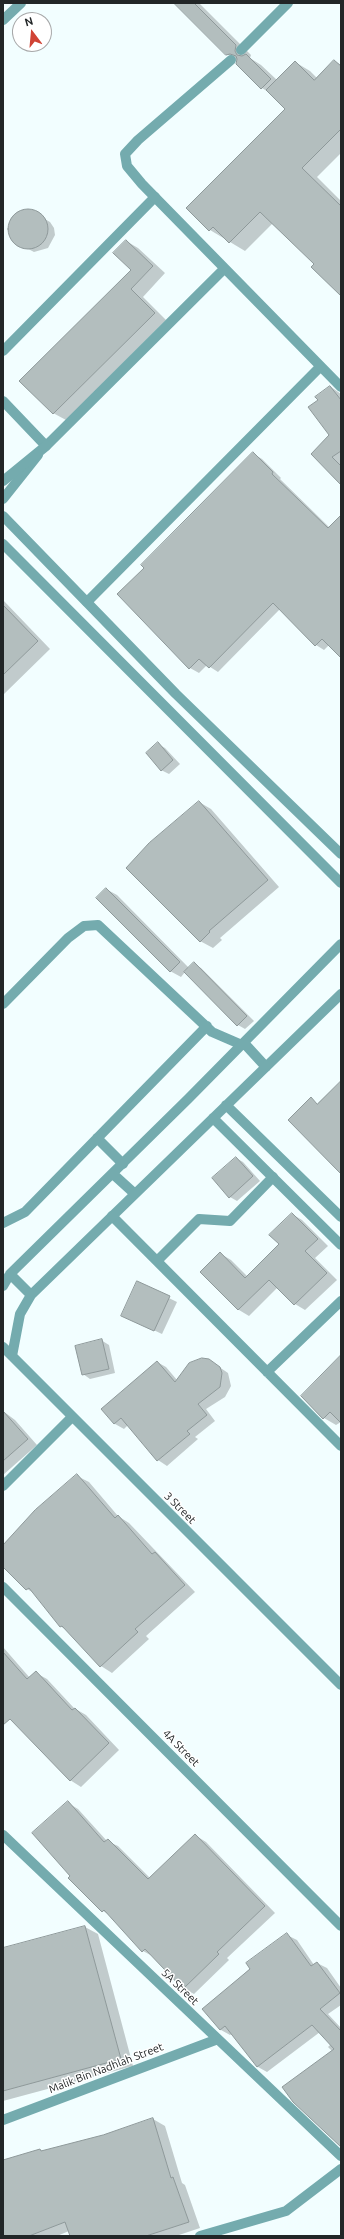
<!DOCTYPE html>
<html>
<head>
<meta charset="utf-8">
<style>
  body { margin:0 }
  #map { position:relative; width:344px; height:2239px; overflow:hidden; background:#f2feff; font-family:Ubuntu,sans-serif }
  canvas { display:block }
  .frame { position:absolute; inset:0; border:4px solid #222627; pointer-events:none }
  .north { position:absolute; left:12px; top:12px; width:40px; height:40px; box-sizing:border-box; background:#fff; border:1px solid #a7a8a9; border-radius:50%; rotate:344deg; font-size:11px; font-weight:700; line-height:16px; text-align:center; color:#222627 }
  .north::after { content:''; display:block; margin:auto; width:14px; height:18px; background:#d04335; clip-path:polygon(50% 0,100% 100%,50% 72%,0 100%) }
</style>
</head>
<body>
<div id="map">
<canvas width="344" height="2239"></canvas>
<div class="frame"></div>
<div class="north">N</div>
</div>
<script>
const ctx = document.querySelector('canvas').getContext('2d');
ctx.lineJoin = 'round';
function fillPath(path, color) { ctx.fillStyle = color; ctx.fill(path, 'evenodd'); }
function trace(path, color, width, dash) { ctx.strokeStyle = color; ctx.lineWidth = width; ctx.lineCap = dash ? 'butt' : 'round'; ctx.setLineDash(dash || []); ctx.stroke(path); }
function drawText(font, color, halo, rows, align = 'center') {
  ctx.font = font + ' Ubuntu,sans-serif'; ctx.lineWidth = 3; ctx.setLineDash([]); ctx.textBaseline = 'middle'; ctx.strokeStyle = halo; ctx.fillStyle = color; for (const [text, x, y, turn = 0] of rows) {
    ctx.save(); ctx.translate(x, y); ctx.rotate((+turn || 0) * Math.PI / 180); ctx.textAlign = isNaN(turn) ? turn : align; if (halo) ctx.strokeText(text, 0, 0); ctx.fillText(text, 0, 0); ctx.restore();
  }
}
const shadow = new Path2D(`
  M175,3H199L251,55L250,58L261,65L277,80L295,62L310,71L317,78L334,61L341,65V153L317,177L341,201V295L315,264L273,223L245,251L210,230L188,208L286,109L270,93L262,88L238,61L227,54Z
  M29,210L50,222L54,228L55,235L48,248L34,252L13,241L9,235V227L16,214Z
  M126,241L138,248L165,273L143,297L166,320L66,420L53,413L132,270Z
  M331,387L341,394V483L312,454L331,435L319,400Z
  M254,454L262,459L281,478L280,479L330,528L341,517V656L329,645L324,650L316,645L280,609L218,672L207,665L199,673L190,668L146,568Z
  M3,600L50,649L3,695Z
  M158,744L165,748L180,764L169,774L161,770Z
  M199,802L211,809L279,887L220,938L222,940L213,948L200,941Z
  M106,889L117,895L189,968L194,964L201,968L254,1021L245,1029L238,1025L185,972L181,977L170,971Z
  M236,1158L243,1162L260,1181L237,1201L230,1197Z
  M292,1214L302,1220L328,1246L315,1258L337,1280L305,1310L295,1304L278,1287L249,1316L239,1310L201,1272L221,1254L231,1260L248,1277L281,1244Z
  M138,1283L177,1302L162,1334L130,1319Z
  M101,1340L109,1345L115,1373L90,1379L83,1374Z
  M341,1357V1422L336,1425L324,1418Z
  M209,1360L228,1373L231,1386L225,1397L206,1409L215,1421L195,1437L198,1439L167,1466L158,1460L128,1425L124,1429L115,1424L102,1409L157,1362L166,1367L177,1380Z
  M3,1411L15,1420L37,1445L3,1475L6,1479L3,1481Z
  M77,1476L89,1482L118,1516L129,1523L195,1592L146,1636L149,1639L112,1673L101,1666L68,1631L60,1626L34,1593L27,1589L3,1566V1546Z
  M3,1647L30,1678L36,1673L47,1679L74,1708L86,1715L119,1750L81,1787L70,1780L3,1710Z
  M68,1803L78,1809L107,1841L118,1846L150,1878L195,1835L206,1842L275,1913L227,1958L229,1960L194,1994L183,1988L154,1957L143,1951L111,1916L103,1911L70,1878L71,1876Z
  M85,1927L98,1934L133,2066L3,2101V1949Z
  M287,1935L297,1940L314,1965L317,1963L327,1968L341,1988V2005L328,2014L341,2028V2146L332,2051L328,2047L331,2044L320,2032L267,2072L258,2067L232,2034L230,2035L221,2030L204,2010Z
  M153,2119L165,2126L182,2183L185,2185L200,2228L176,2236H71L69,2231L57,2236H3V2161L40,2150L43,2151L103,2136Z`);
const building = new Path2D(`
  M174,3H194L236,45L235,51L237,55L242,56L246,54L271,79L261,89L236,64L237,59L236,56L230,54L226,55Z
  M334,60L341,66V129L302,168L341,206V296L311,267L314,264L260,212L229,243L213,227L209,231L186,208L285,109L266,90L295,61L314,80Z
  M8 229a20 20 0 1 1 40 0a20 20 0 1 1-40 0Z
  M126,240L153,266L131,289L155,313L53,414L19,381L131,270L113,253Z
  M330,386L341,400V451L332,457L341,466V485L311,454L329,435L308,407L318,400L315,397Z
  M253,452L273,472L272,474L328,528L341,515V658L322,639L315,646L273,603L209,668L199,659L189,669L117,594L144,568L141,565Z
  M3,605L38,641L3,675Z
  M158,742L173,760L161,771L146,753Z
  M199,801L268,880L209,931L210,932L200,942L126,868L149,843Z
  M106,888L180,962L170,972L96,898Z
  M194,962L247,1016L237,1026L184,972Z
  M341,1081V1174L288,1120L311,1097L317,1104Z
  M236,1157L253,1176L229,1198L212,1178Z
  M292,1213L318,1239L305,1251L327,1273L294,1305L269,1280L238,1310L200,1272L220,1252L245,1278L279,1244L269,1235Z
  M137,1281L170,1296L154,1331L121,1316Z
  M102,1339L109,1369L82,1375L75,1346Z
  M341,1355V1423L330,1412L323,1419L301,1396Z
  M202,1358L209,1359L220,1367L222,1373L220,1387L198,1404L207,1415L187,1431L190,1434L157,1461L121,1418L114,1424L101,1409L157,1361L175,1382L189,1363Z
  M3,1411L28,1439L3,1461Z
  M77,1474L115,1518L118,1515L152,1554L155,1552L185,1585L135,1629L138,1632L100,1667L62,1626L60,1627L29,1588L26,1590L3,1567V1545L35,1510Z
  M3,1652L27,1679L36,1671L72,1710L75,1708L109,1743L70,1781L10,1719L3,1725Z
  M68,1801L104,1842L108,1839L148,1879L195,1834L265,1906L217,1952L219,1954L183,1989L145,1949L142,1952L104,1910L102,1912L68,1878L70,1876L32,1833Z
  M85,1926L121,2059L3,2091V1948Z
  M287,1933L311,1966L317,1962L340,1993L320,2009L341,2031V2147L293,2102L282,2087L334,2049L312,2025L257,2067L225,2026L220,2030L202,2009L250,1969L246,1963Z
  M153,2118L171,2178L173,2177L189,2222L146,2236H70L65,2222L29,2236H3V2160L40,2149L41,2151L103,2135Z`);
const service = new Path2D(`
  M241,50L288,3
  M3,351L155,197
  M3,401L46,446
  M3,499L38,455
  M87,602L320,367
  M3,1004L68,938L84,926L98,925L212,1032L242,1045
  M97,1138L123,1164
  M112,1216L341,1446
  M3,1223L25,1212L207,1026
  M157,1261L199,1219L230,1221L273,1177
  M267,1372L341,1301`);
const minor = new Path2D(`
  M3,20L21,3
  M231,60L138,140L125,154L127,166L142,184L341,387
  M3,481L46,446L224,269
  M3,516L176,694L341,854
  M3,544L341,883
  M244,1043L266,1067
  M226,1105L341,1217
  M213,1118L341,1245
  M113,1174L135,1194
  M10,1274L31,1295
  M3,1286L10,1274L188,1099L341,944
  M3,1347L341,1685
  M12,1356L20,1314L31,1295L341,994
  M3,1486L72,1417
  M3,1587L341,1926
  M3,1835L341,2156
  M3,2120L218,2039
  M200,2236L286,2211L341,2169`);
const streetNames = [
  ["3 Street",180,1508,45],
  ["4A Street",181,1748,45],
  ["5A Street",180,1987,44],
  ["Malik Bin Nadhlah Street",106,2068,-21]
];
fillPath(shadow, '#0003');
fillPath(building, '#b3bebe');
trace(building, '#8e999a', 1);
trace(service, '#74abae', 10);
trace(minor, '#74abae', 10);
drawText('11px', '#222627', '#fff', streetNames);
</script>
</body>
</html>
